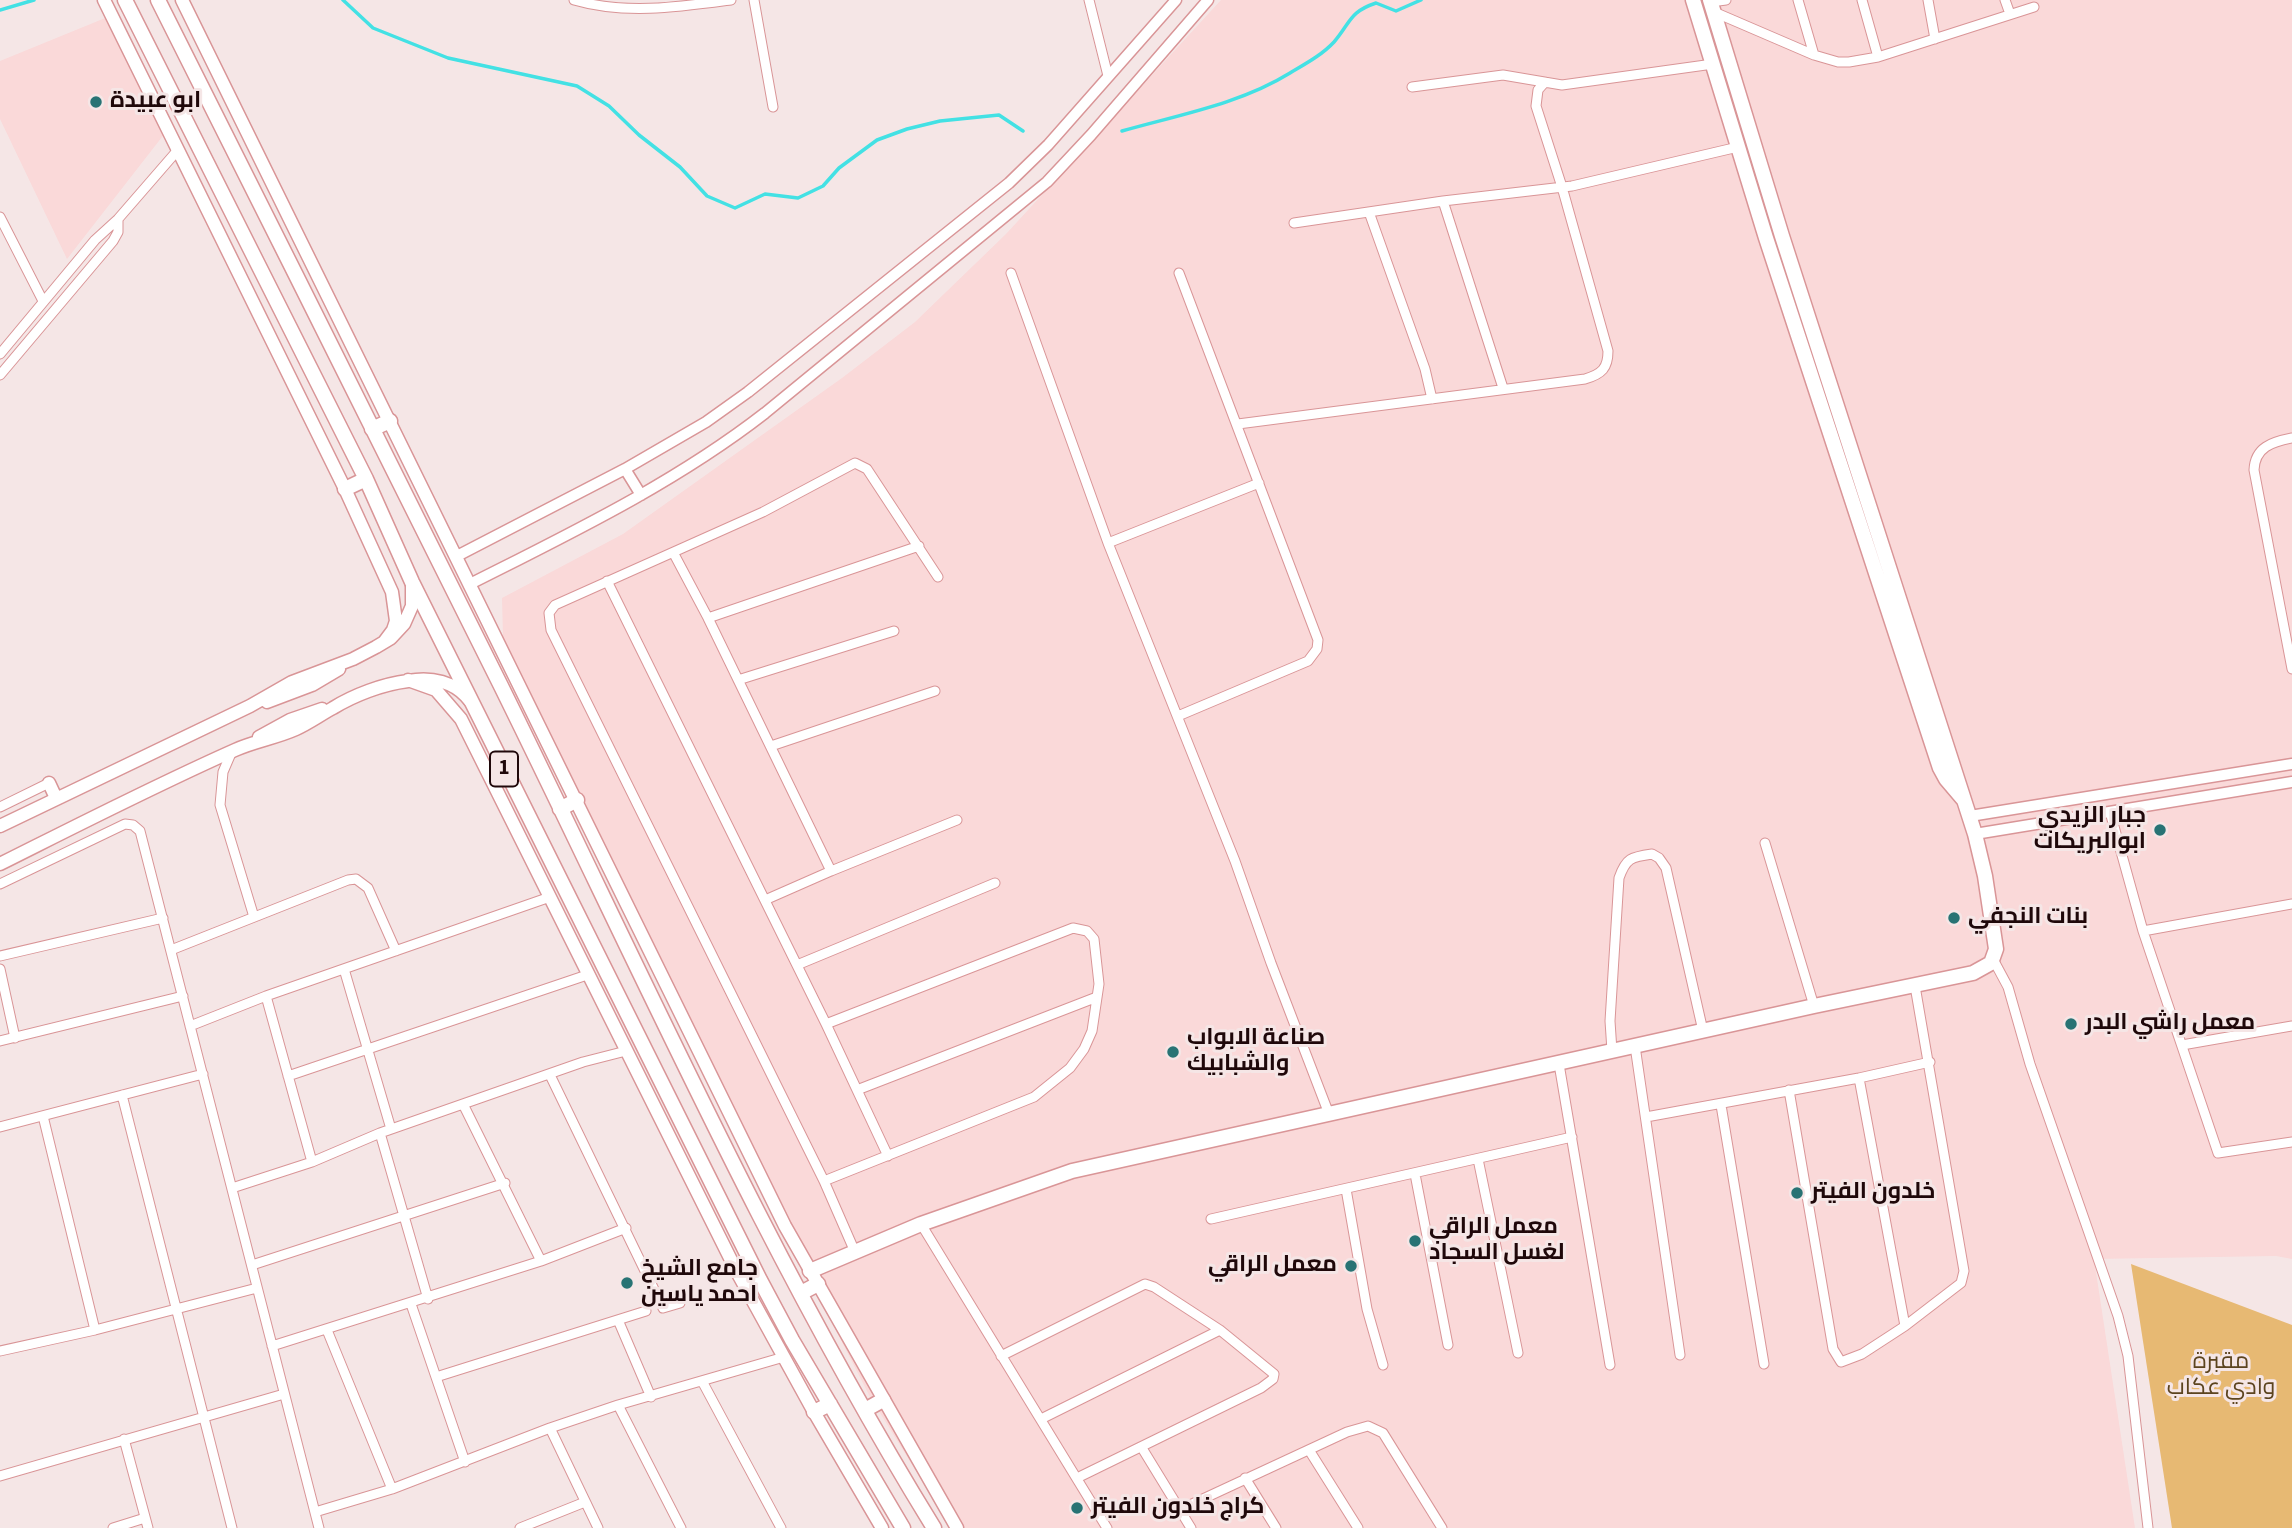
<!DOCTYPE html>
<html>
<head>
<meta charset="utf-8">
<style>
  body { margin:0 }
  canvas { display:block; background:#f5e6e6 }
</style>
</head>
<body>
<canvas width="2292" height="1528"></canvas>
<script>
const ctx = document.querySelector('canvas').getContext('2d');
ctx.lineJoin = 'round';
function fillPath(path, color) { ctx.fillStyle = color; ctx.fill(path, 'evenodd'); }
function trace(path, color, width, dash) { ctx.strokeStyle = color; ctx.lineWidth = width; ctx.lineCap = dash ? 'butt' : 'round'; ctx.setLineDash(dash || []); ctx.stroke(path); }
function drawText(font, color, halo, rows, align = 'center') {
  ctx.font = font + ' "Source Sans 3",Cairo,sans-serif'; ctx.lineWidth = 6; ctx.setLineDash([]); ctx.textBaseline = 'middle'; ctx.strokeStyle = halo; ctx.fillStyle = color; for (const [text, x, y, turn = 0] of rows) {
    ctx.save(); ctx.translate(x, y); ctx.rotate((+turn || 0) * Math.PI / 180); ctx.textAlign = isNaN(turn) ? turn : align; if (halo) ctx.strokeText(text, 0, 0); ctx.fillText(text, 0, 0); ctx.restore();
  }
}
const built = new Path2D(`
  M1221,0H2292V1259L2276,1256L2094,1259L2135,1528H951L869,1395L799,1258L503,637L502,598L623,534L842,378L915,322L1006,234Z
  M115,14L169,128L67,259L0,119V61Z`);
const green = new Path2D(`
  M2131,1264L2292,1325V1528H2172Z`);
const stream = new Path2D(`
  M343,0L373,28L448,58L577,86L609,106L639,135L680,167L707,196L735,208L765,194L798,198L823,186L839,168L877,140L907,129L940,121L999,115L1023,131
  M0,10L34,0
  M1122,131C1178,115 1240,104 1290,73C1305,64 1322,55 1334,42C1351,22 1349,12 1376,3L1396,11L1421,0`);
const minor = new Path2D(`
  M574,0C625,15 679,7 731,0
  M754,0L773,107
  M1089,0L1108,76
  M1798,0L1814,55
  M1862,0L1878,57
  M1928,0L1935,39
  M2005,0L2010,14
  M1711,2L1726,0
  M1714,12L1814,55L1838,62H1849L1878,57L2034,7
  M1412,87L1503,75L1562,85L1713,64
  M1443,201L1503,388
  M1369,212L1425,369L1432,399
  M0,217L43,301
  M1294,223L1443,201L1572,186L1738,147
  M1011,273L1108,543L1235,861L1271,963L1329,1114
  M0,354L95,240L118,219L177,151
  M0,375L113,241L118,232V219
  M1238,424L1585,379C1602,374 1608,368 1608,351L1562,187L1536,106L1538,90L1545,82
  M2292,438C2272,442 2255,447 2254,470L2292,669
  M1108,543L1259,483
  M674,554L708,618L831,871
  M607,581L826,1024L888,1156
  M708,618L919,546
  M738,680L894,631
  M1178,716L1308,661L1317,649L1318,640L1179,273
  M771,746L935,691
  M232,751L223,772L220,805L254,917
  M0,807L49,783
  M2110,812L2143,931L2218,1153L2292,1142
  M1765,843L1814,1006
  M0,884L125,824L133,825L140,831L319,1528
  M765,900L831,871L957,820
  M2143,931L2292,904
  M171,950L348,880L356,879L368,888L396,951
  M0,956L163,918
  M1993,959L2008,987L2030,1064L2118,1316L2128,1356L2148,1528
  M797,965L995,883
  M0,969L15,1038
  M344,969L391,1129
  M266,996L312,1162
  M190,1026L266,996L550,897
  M0,1041L183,996
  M2182,1045L2292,1026
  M1635,1046L1680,1355
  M1612,1051L1610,1021L1619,878C1626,858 1631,857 1652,854L1659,858L1666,868L1703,1031
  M1559,1064L1610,1365
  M550,1075L663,1308L680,1303
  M288,1076L587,975
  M1859,1078L1905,1326
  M857,1090L1097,997
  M1789,1090L1833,1349L1841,1362L1862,1354L1905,1326L1961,1283L1964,1271L1915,986
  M122,1095L232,1528
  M463,1104L541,1261
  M1721,1105L1764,1364
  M43,1116L95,1330
  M1646,1117L1859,1078L1930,1062
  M0,1127L203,1074
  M380,1133L428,1299
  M1478,1159L1518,1353
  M1415,1174L1448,1345
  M824,1181L1034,1097L1070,1068L1084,1049L1092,1031L1099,984L1094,939L1087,931L1073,928L826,1024
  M232,1188L312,1162L380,1133L583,1062L626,1051
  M1346,1189L1367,1309L1383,1365
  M1211,1219L1572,1137
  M921,1224L1107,1528
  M855,1252L824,1181L551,630L549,613L555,605L763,512L855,463L867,469L938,577
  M252,1265L505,1183
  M411,1304L465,1462
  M618,1320L651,1397
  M327,1330L392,1489
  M272,1346L541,1261L626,1228
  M0,1351L95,1330L257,1288
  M1001,1356L1145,1284L1154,1287L1220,1330L1274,1374L1273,1379L1261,1388L1077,1478
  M436,1377L646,1311
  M702,1381L781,1528
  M618,1405L681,1528
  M1041,1419L1220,1330
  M550,1428L598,1528
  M124,1439L148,1528
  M1142,1448L1191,1528
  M1309,1450L1358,1528
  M0,1476L284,1394
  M1245,1478L1276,1528
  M1179,1510L1347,1432L1368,1426L1383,1433L1442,1528
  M315,1512L392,1489L550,1428L618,1405L784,1357
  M113,1528L145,1518
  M520,1528L585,1502`);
const tertiary = new Path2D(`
  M625,469L641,495
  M457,556L625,469L706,422L748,392L1009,183L1048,145L1176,0
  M470,584C571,533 675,483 765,413L1047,182L1091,135L1208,0
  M1970,816L2292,764
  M1975,834L2292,782`);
const secondary = new Path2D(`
  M104,0L345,489L392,592L396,621L393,630L384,642
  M182,0L785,1226L957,1528
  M408,680L436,690L461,719L737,1272L814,1412L882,1528
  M267,702L312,685L339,669
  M259,737L290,720L322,709
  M49,783L56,798
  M0,826L250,706L292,682L353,659L376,647L391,638L404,624L412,606V586
  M0,864C78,825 156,785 235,750C255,741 276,738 296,729C309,723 320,715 333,708C354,695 383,684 408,681C431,677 455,681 470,701`);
const primary = new Path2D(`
  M1693,0L1766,238L1940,768L1946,779L1963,799
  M810,1271L921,1224L1072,1171L1814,1006L1973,973L1991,963L1996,949L1985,876L1975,834L1782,236L1710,0`);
const trunk = new Path2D(`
  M125,0L366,479L412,582L760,1280L792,1340L903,1528
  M158,0C272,229 388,456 501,686C640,968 768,1259 934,1528
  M372,429L390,421
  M345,489L366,479
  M560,809L577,800
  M801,1293L818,1284
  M865,1410L883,1400
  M814,1412L830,1404`);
const markers = [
  [96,102,7,"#287374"],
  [2160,830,7,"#287374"],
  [1954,918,7,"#287374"],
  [2071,1024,7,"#287374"],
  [1173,1052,7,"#287374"],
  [1797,1193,7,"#287374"],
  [1415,1241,7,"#287374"],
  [1351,1266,7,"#287374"],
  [627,1283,7,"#287374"],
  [1077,1508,7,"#287374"]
];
const shields = [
  [504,769,28]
];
const shieldNames = [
  ["1",504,769]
];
const poiNames = [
  ["ابو عبيدة",110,102],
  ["جبار الزيدي",2146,817,"right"],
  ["ابوالبريكات",2146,843,"right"],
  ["بنات النجفي",1968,918],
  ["معمل راشي البدر",2085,1024],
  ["صناعة الابواب",1187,1039],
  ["والشبابيك",1187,1065],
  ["خلدون الفيتر",1811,1193],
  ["معمل الراقي",1429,1228],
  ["لغسل السجاد",1429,1254],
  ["معمل الراقي",1337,1266,"right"],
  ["جامع الشيخ",641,1270],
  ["احمد ياسين",641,1296],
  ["كراج خلدون الفيتر",1091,1508]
];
const parkNames = [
  ["مقبرة",2221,1363],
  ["وادي عكاب",2221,1389]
];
fillPath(built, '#fad9d9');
fillPath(green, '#e7b973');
trace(stream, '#43e1e4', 3.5);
trace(minor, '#d99597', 11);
trace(tertiary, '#d99597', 13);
trace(secondary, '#d99597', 15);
trace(primary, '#d99597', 17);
trace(trunk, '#d99597', 17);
trace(minor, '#fff', 9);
trace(tertiary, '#fff', 10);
trace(secondary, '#fff', 12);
trace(primary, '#fff', 14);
trace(trunk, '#fff', 14);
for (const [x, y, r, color] of markers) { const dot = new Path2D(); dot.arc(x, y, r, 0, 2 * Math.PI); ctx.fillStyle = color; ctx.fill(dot); trace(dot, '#f5e6e6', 2.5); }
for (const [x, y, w] of shields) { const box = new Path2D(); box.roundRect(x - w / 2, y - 17.5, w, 35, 5); ctx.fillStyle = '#f5e6e6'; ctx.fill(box); trace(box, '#1f080a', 2); }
drawText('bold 21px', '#1f080a', null, shieldNames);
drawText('bold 23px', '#1f080a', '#f5e6e6', poiNames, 'left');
drawText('23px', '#5c441f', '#f5e6e6', parkNames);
</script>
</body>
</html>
